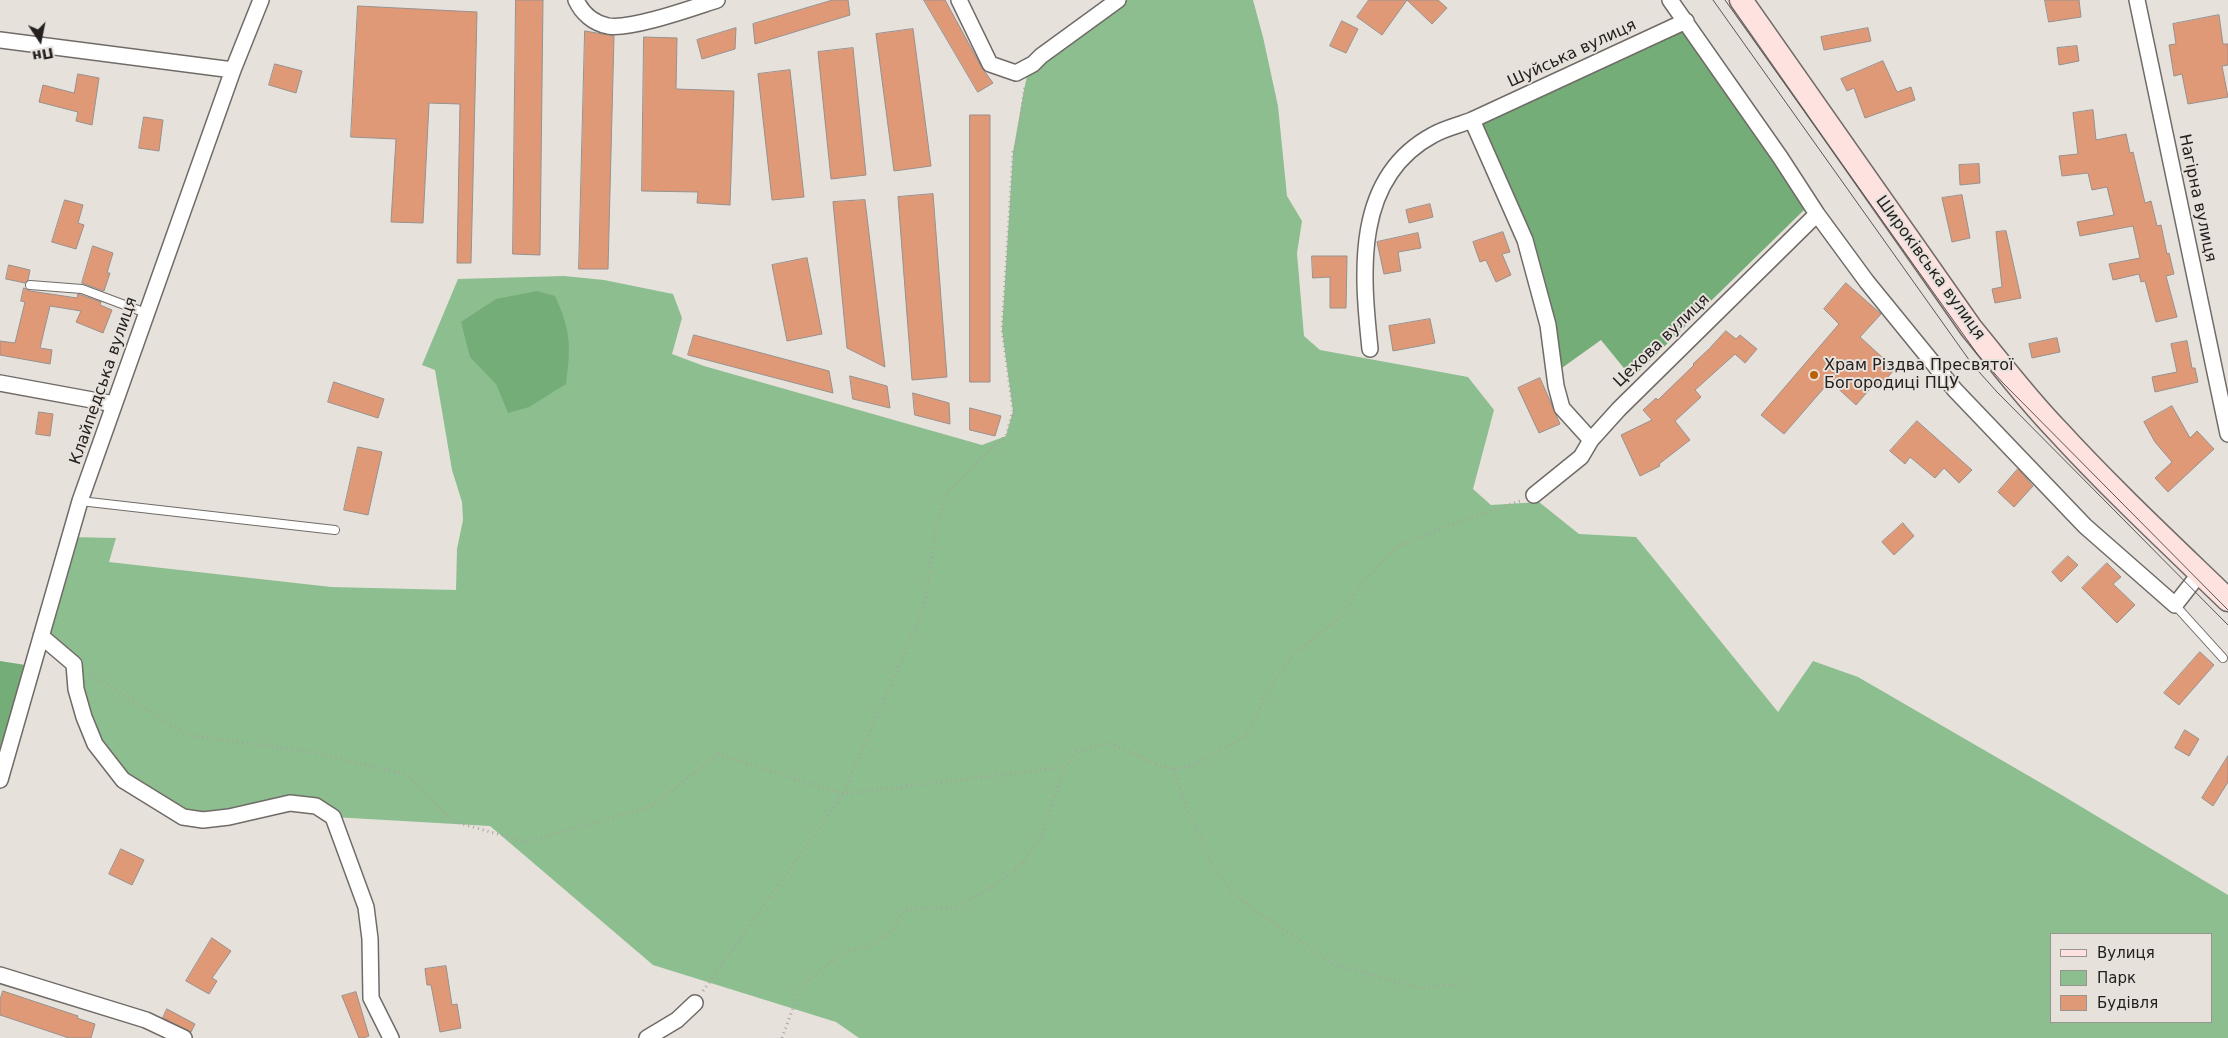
<!DOCTYPE html>
<html>
<head>
<meta charset="utf-8">
<style>
  body { margin:0 }
  #map { position:relative; width:2228px; height:1038px; overflow:hidden; background:#e7e1dc; font-family:"DejaVu Sans",sans-serif }
  canvas { display:block }
  .legend { position:absolute; left:2050px; top:933px; width:162px; height:90px; box-sizing:border-box; background:#e7e1dc; border:1px solid #999490; margin:0; padding:6px 9px; list-style:none; font-size:15px; color:#23201f }
  .legend li { display:flex; align-items:center; gap:10px; height:25px }
  .legend b { width:25px; border:1px solid #999490 }
  .north { position:absolute; left:15px; top:15px; width:50px; height:50px; -webkit-text-stroke:4px #e7e1dc; paint-order:stroke; rotate:169deg; font-size:14px; font-weight:700; line-height:20px; text-align:center; color:#23201f }
  .north::after { content:''; display:block; margin:auto; width:18px; height:22px; background:#23201f; clip-path:polygon(50% 0,100% 100%,50% 72%,0 100%) }
</style>
</head>
<body>
<div id="map">
<canvas width="2228" height="1038"></canvas>
<ul class="legend">
<li><b style="height:6px;background:#fee2e0"></b>Вулиця</li>
<li><b style="height:14px;background:#8dbe8f"></b>Парк</li>
<li><b style="height:14px;background:#e09976"></b>Будівля</li>
</ul>
<div class="north">Пн</div>
</div>
<script>
const ctx = document.querySelector('canvas').getContext('2d');
ctx.lineJoin = 'round';
function fillPath(path, color) { ctx.fillStyle = color; ctx.fill(path, 'evenodd'); }
function trace(path, color, width, dash) { ctx.strokeStyle = color; ctx.lineWidth = width; ctx.lineCap = dash ? 'butt' : 'round'; ctx.setLineDash(dash || []); ctx.stroke(path); }
function drawText(font, color, halo, rows, align = 'center') {
  ctx.font = font + ' "DejaVu Sans",sans-serif'; ctx.lineWidth = 4; ctx.setLineDash([]); ctx.textBaseline = 'middle'; ctx.strokeStyle = halo; ctx.fillStyle = color; for (const [text, x, y, turn = 0] of rows) {
    ctx.save(); ctx.translate(x, y); ctx.rotate((+turn || 0) * Math.PI / 180); ctx.textAlign = isNaN(turn) ? turn : align; if (halo) ctx.strokeText(text, 0, 0); ctx.fillText(text, 0, 0); ctx.restore();
  }
}
const green = new Path2D(`
  M1118,0H1253L1263,37L1278,106L1287,196L1302,221L1297,253L1304,336L1320,350L1468,377L1494,410L1473,489L1491,505L1539,502L1579,534L1636,537L1778,712L1813,661L1858,677L2060,794L2228,895V1038H859L836,1022L653,965L490,826L333,817L316,806L203,820L123,780L95,744L74,664L41,636L69,537L116,538L109,562L331,587L456,590L457,549L463,520L462,502L452,470L435,370L422,365L458,279L564,276L604,280L673,294L682,318L672,354L704,366L982,445L1006,436L1013,411L1002,330L1013,152L1024,90L1027,76L1033,64ZM2052,934H2212V1022H2052Z`);
const forest = new Path2D(`
  M1685,28L1805,209L1632,378L1601,340L1559,370L1531,236L1481,122Z
  M537,291L555,296C571,331 571,346 566,384L529,407L508,413L496,384L470,357L461,322L496,299Z
  M0,661L32,666L9,750L0,748Z`);
const building = new Path2D(`
  M516,0H543L540,255L513,254Z
  M833,0H848L850,15L755,44L753,24Z
  M924,0H945L982,68L993,83L978,92Z
  M1369,0H1438L1447,8L1432,24L1407,0L1382,35L1357,17Z
  M2045,0H2079L2081,17L2049,22Z
  M358,6L477,12L471,263H457L460,104L429,103L423,223L391,222L396,139L351,137Z
  M2219,15L2223,44H2228V65L2222,66L2228,97L2188,104L2182,74L2174,76L2169,45L2176,44L2173,24Z
  M1342,21L1358,29L1346,53L1330,46Z
  M736,28L735,49L702,59L697,40Z
  M1868,28L1871,41L1824,50L1821,37Z
  M913,29L931,166L894,171L876,34Z
  M585,31L614,36L608,269H579Z
  M644,37L677,38L676,89L734,91L730,205L697,203L698,192L642,191Z
  M2077,46L2079,61L2059,65L2057,48Z
  M853,48L866,175L831,179L818,52Z
  M1883,61L1897,92L1911,87L1915,100L1865,118L1854,88L1847,91L1841,79Z
  M275,64L302,71L296,93L269,85Z
  M790,70L804,197L772,200L758,74Z
  M78,74L99,78L92,125L76,121L78,112L39,102L43,85L74,93Z
  M2093,110L2096,140L2126,134L2130,153L2133,152L2145,203L2151,201L2157,226L2161,225L2167,254L2169,253L2174,274L2166,276L2177,317L2156,322L2145,281L2141,282L2139,274L2113,280L2109,264L2140,258L2133,226L2080,236L2077,222L2114,215L2107,187L2092,190L2088,173L2062,176L2059,156L2078,154L2073,113Z
  M970,115H990V382H970Z
  M144,117L163,120L159,151L139,148Z
  M1979,164L1980,183L1960,185L1959,165Z
  M933,194L947,377L912,380L898,197Z
  M1962,195L1970,238L1952,242L1942,198Z
  M65,200L83,205L78,223L84,225L76,249L52,242Z
  M865,200L885,367L847,348L833,202Z
  M1430,204L1433,217L1409,223L1406,210Z
  M2006,231L2021,298L1995,303L1992,289L2002,287L1996,232Z
  M1503,232L1510,252L1502,254L1511,275L1496,282L1486,260L1480,262L1473,242Z
  M1418,233L1421,248L1398,252L1401,271L1384,274L1377,242Z
  M93,246L113,253L107,273H110L104,291L82,283Z
  M1312,256H1347L1346,308H1330V277L1313,278Z
  M807,258L822,334L787,341L772,265Z
  M9,265L30,270L28,280L25,283L6,279Z
  M1846,283L1881,314L1860,337L1895,369L1878,388L1874,384L1856,405L1830,381L1784,434L1761,415L1839,324L1824,309Z
  M24,288L30,291L77,298L78,294L81,295L101,302L100,305L112,310L103,333L76,322L81,311L50,306L40,348L52,350L50,364L0,355V341L15,343L25,302L21,301Z
  M1430,319L1435,343L1393,351L1389,326Z
  M1726,331L1736,339L1740,335L1757,349L1745,363L1735,354L1695,390L1701,397L1675,421L1690,440L1659,464L1660,466L1640,476L1621,435L1652,420L1643,410L1656,398L1658,400L1694,365L1693,364L1709,349Z
  M694,335L829,371L833,393L688,355Z
  M2057,338L2060,352L2032,358L2029,344Z
  M2187,341L2192,368H2195L2198,382L2155,392L2152,377L2177,372L2171,344Z
  M850,376L887,386L890,408L853,399Z
  M1540,378L1560,424L1539,433L1518,388Z
  M334,382L384,399L378,418L328,402Z
  M913,393L949,403L950,424L915,415Z
  M2172,406L2190,438L2197,431L2214,449L2168,492L2155,478L2172,462L2155,442L2144,422Z
  M970,408L1001,416L995,436L970,430Z
  M39,412L53,414L50,436L36,434Z
  M1917,421L1972,470L1959,483L1944,468L1935,478L1910,457L1905,464L1890,451Z
  M358,447L382,452L368,515L344,510Z
  M2018,469L2033,486L2014,507L1998,492Z
  M1903,523L1914,536L1894,555L1882,542Z
  M2068,556L2078,565L2061,582L2052,572Z
  M2107,563L2121,577L2113,584L2135,605L2117,623L2082,588Z
  M2200,652L2214,665L2179,705L2164,693Z
  M2185,730L2199,739L2189,756L2175,748Z
  M2228,756V782L2213,806L2202,798Z
  M121,849L144,860L132,885L109,874Z
  M212,938L231,951L212,978L217,981L209,994L186,981Z
  M446,966L452,1005L457,1004L461,1028L440,1032L431,985H427L425,969Z
  M3,991L78,1016L77,1018L95,1024L91,1038H69L0,1015V1000Z
  M356,992L369,1036L363,1038H359L342,996Z
  M167,1009L195,1024L191,1032L163,1018Z`);
const path = new Path2D(`
  M90,674L187,735L312,752L408,775L452,821L526,842L652,806L718,754L843,794L1065,767
  M1173,769L1186,805L1213,866L1232,892L1255,910L1334,964L1418,988L1462,984
  M703,991L843,794L925,605L936,526L947,493L979,460L1006,436L1013,411L1002,330L1013,152L1017,144L1025,85
  M782,1038L800,989L817,972L848,950L867,948L893,930L901,912L909,909L954,908L990,888L1020,866L1040,839L1065,767L1076,752L1110,743L1159,765L1173,769L1192,766L1247,735L1268,690L1292,656L1341,616L1364,581L1395,548L1447,526L1520,501`);
const service = new Path2D(`
  M30,285L82,289L146,313
  M80,501L335,530
  M2175,605L2223,658`);
const minor = new Path2D(`
  M576,0C582,13 593,23 608,26C631,30 692,8 717,0
  M959,0L990,64L1016,73L1033,64L1041,56L1118,0
  M1670,0L1780,157L1817,214L1867,282L1955,390L2085,526L2175,605L2200,573
  M2137,0L2228,434
  M0,40L233,70
  M1370,349C1362,273 1353,178 1433,135C1445,128 1460,125 1472,120
  M0,383L114,404
  M1591,440L1562,408L1556,386L1548,325L1525,240L1472,120L1686,21
  M1534,495L1581,457L1591,440L1619,409L1817,214
  M41,636L74,664L76,689L84,717L95,744L123,780L183,817L203,820L229,817L290,803L316,806L333,817L366,907L370,939L371,998L391,1038
  M0,780L80,501L233,70L261,0
  M0,975L146,1020L184,1038
  M647,1038L677,1020L695,1003`);
const secondary = new Path2D(`
  M1741,0L1971,328C1999,362 2026,398 2057,430C2111,489 2170,544 2228,600`);
const tram = new Path2D(`
  M1713,0L1972,364L1997,392L2228,625
  M1725,0L1978,355L2003,383L2228,610`);
const markers = [
  [1814,375,5,"#ba5f03"]
];
const streetNames = [
  ["Шуйська вулиця",1572,54,-25],
  ["Нагірна вулиця",2197,198,78],
  ["Широківська вулиця",1930,268,54],
  ["Цехова вулиця",1662,341,-44],
  ["Клайпедська вулиця",104,381,-71]
];
const poiNames = [
  ["Храм Різдва Пресвятої",1824,366],
  ["Богородиці ПЦУ",1824,384]
];
fillPath(green, '#8dbe8f');
fillPath(forest, '#74ad77');
fillPath(building, '#e09976');
trace(building, '#97908d', 1);
trace(service, '#716b67', 10);
trace(minor, '#716b67', 18);
trace(secondary, '#716b67', 25);
trace(path, '#a8a39f', 3, [1, 4]);
trace(service, '#fff', 8);
trace(minor, '#fff', 15);
trace(secondary, '#fee2e0', 22);
trace(tram, '#595553', 1);
for (const [x, y, r, color] of markers) { const dot = new Path2D(); dot.arc(x, y, r, 0, 2 * Math.PI); ctx.fillStyle = color; ctx.fill(dot); trace(dot, '#e7e1dc', 2); }
drawText('16px', '#23201f', '#e7e1dc', streetNames);
drawText('16px', '#23201f', '#e7e1dc', poiNames, 'left');
</script>
</body>
</html>
